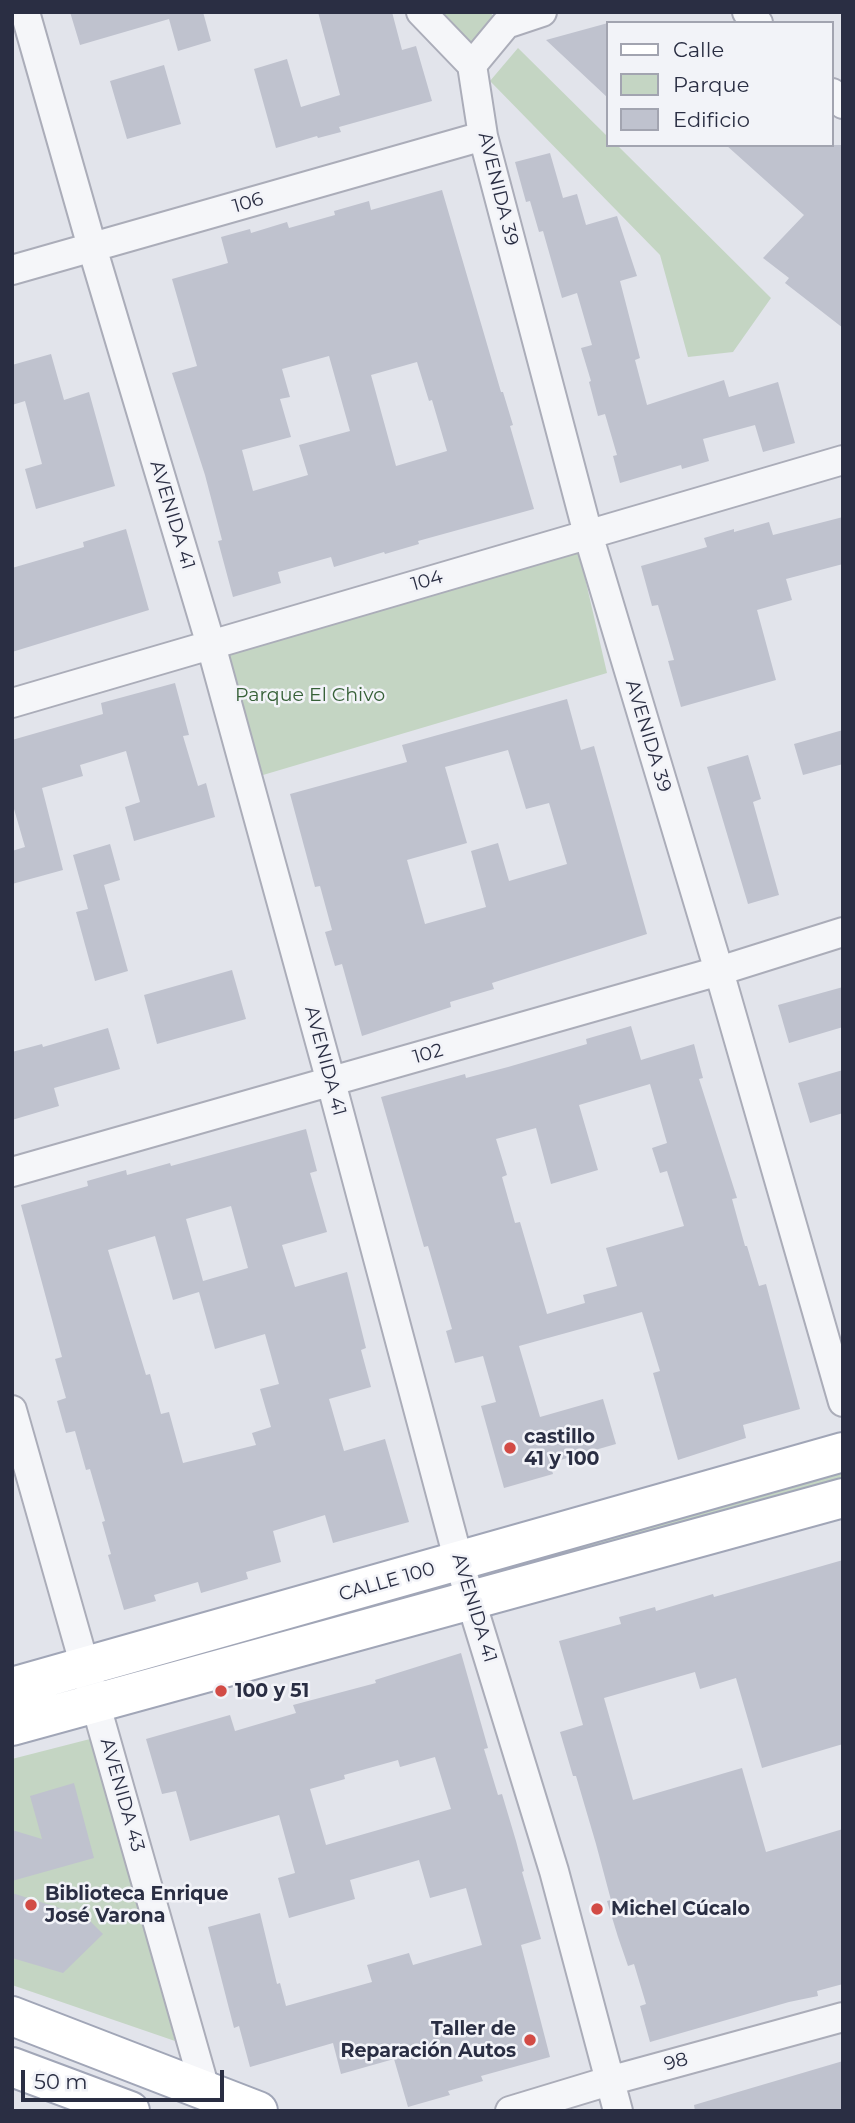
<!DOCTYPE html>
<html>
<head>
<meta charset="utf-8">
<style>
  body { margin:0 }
  #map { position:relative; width:855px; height:2123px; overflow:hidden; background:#e2e4eb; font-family:Montserrat,sans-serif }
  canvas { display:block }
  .frame { position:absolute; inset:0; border:14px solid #2a2e43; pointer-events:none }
  .legend { position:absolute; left:606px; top:21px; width:228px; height:126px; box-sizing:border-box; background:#f2f3f8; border:2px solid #a2a4b0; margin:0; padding:9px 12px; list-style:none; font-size:21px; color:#2a2e43 }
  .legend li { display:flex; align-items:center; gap:14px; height:35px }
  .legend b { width:35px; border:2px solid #a2a4b0 }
  .scale { position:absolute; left:21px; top:2070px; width:203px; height:32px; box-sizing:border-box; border:4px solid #2a2e43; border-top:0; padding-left:9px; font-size:21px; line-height:24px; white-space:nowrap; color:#2a2e43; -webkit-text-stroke:5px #f2f3f8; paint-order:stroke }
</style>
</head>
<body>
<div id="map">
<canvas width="855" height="2123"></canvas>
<div class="frame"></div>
<ul class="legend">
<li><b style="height:9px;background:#fff"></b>Calle</li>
<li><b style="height:19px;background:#c4d5c3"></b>Parque</li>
<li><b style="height:19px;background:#bfc2ce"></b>Edificio</li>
</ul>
<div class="scale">50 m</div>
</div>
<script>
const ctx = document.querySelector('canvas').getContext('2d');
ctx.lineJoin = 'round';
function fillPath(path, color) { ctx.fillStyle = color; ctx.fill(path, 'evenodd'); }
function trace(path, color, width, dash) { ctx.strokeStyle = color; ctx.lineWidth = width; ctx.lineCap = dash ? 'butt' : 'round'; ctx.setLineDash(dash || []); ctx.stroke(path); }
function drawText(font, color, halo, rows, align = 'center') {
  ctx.font = font + ' Montserrat,sans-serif'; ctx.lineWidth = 5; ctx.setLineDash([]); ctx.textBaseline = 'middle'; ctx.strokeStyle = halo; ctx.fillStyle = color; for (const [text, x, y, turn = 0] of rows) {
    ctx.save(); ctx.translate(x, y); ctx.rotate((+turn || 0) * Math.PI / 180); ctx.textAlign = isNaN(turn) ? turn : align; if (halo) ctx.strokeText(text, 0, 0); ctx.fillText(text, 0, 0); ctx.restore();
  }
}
const green = new Path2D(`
  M431,12H490L494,17L467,51Z
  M518,48L608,137V145H617L771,298L733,352L688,357L660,255L490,81Z
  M579,552L607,673L263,775L225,653Z
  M843,1468V1483L12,1711V1701Z
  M94,1738L175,2041L12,1985V1759Z`);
const building = new Path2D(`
  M70,12H203L211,41L178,51L169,19L80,45Z
  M318,12H392L402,50L416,46L432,101L339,127L341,132L318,138L317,136L276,148L254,69L287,59L301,107L340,95Z
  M608,23V98L546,40Z
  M164,65L181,124L127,139L110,81Z
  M726,145H843V328L785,283L789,278L763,258L804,215Z
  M550,153L563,198L577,194L586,225L617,216L637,276L620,281L640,358L635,360L647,405L724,380L729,397L778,382L795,443L763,452L755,425L703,439L709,461L682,469L681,465L620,483L613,456L617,455L605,414L598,416L589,382L591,381L581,348L592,345L577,293L562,298L543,231L539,232L530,201L526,202L515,162Z
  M442,190L501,392H503L513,425L510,426L534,509L418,541L419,544L385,554L384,552L334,567L331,557L278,572L281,583L233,597L218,541L222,540L205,475L172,373L197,366L172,279L228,263L221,237L250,229L251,233L287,222L289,228L335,215L334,211L369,201L371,210ZM329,356L350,431L299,445L308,475L253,491L242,450L291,437L280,399L290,397L282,369ZM417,362L429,401L432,400L447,451L396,466L371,375Z
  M51,354L64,400L89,392L115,486L36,509L25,469L42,464L25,401L12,405V365Z
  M843,517V564L786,579L792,600L757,610L776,680L681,707L668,661L674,660L658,605L652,606L641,566L707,547L704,538L734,529V532L769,522L773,535Z
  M126,529L149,610L12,652V568L84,547L83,542Z
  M175,683L189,735L183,736L198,786L206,783L215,817L134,841L125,807L140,802L126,751L80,765L83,776L42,788L63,870L12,884V851L25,847L12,802V740L103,714L101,703Z
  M567,699L581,750L594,746L647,934L492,983L494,989L450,1002L451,1007L362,1036L342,964L335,966L325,932L332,930L320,886L315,887L290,794L407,762L402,745ZM508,750L526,809L549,803L567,864L509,881L498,843L471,851L486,907L425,924L407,860L467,843L445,767Z
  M843,730V764L803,775L794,744Z
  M748,755L761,799L753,802L779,895L748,904L707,767Z
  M110,844L120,880L104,885L128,971L95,981L76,912L88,909L73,855Z
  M232,970L246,1019L157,1044L144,995Z
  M843,987V1027L789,1043L778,1005Z
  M631,1026L641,1060L694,1044L703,1078L699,1079L737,1198L732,1199L745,1246H747L759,1286L766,1284L800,1409L743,1425L746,1438L678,1460L653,1373L660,1371L642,1312L519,1346L540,1417L603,1399L616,1444L550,1463L553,1474L504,1488L481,1406L496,1402L483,1356L455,1363L446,1331L452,1329L428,1246L424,1247L381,1097L465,1074L466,1078L508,1067L587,1044L586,1039ZM650,1084L667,1143L652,1148L660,1173L667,1171L684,1226L606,1248L617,1286L583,1295L585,1303L547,1314L520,1222L515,1223L502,1177L507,1175L496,1139L536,1128L551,1184L598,1170L579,1105Z
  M108,1028L120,1069L54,1088L59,1106L12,1120V1052L42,1044L43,1047Z
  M843,1070V1113L810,1123L798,1083Z
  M306,1129L317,1171L310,1173L327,1232L282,1245L295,1287L347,1272L366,1348L361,1350L371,1387L329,1399L344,1451L385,1439L409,1522L333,1543L325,1515L273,1531L281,1562L246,1572L248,1579L201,1593L198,1582L154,1595L156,1601L124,1610L108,1555L111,1554L102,1522L105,1521L90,1469L86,1470L75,1431L66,1433L57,1401L66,1398L55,1359L62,1357L21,1205L88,1186L87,1181L126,1170L127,1175L170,1163L171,1166ZM231,1206L248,1268L203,1281L186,1219ZM155,1236L173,1300L199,1292L215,1349L265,1334L279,1384L260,1389L271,1427L252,1433L256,1445L183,1463L169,1412L161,1414L150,1374L146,1375L108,1250Z
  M843,1560V1744L762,1768L736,1678L700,1689L695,1672L604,1698L633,1800L742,1768L766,1852L843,1829V1984L817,1991L818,1996L789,2002L650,2042L640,2006L646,2004L634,1964L628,1966L618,1937L607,1901L611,1900L596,1844L576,1776H573L560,1732L583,1725L559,1641L621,1624L619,1617L655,1607L656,1611L713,1594L714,1597Z
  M461,1653L488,1748L484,1749L498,1795L502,1794L516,1841L524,1871L522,1872L541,1939L521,1945L550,2057L481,2076L483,2081L448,2091L450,2095L408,2107L394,2059L341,2074L333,2043L250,2067L239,2026L234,2028L208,1927L260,1913L277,1984L280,1983L286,2006L372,1982L367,1965L409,1953L413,1965L482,1945L466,1888L430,1898L419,1860L350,1880L355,1899L289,1918L278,1878L295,1873L279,1815L190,1841L176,1791L162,1794L146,1739L230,1715L235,1731L296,1713L293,1705L376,1683L375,1680ZM435,1757L451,1809L326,1845L310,1789L345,1779L344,1775L398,1760L400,1767Z
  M74,1783L94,1858L12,1881V1830L42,1839L30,1796Z
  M12,1893L85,1916L103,1934L63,1973L12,1958Z
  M843,2061V2111H695L694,2105Z`);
const street = new Path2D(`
  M25,12L92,247L211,645L331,1082L459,1562L554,1871L618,2111
  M421,12L472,65
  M747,12L758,23
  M472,65L483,136L588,534L719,971L843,1402
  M472,65L506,24L542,12
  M832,93L843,104
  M12,270L483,136
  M12,703L843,460
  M12,1172L719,971L843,932
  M12,1410L205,2089
  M510,2111L609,2081L843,2017`);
const primary = new Path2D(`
  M12,1687L843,1452
  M12,1726L843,1498
  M12,2016L258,2111
  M12,2067L130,2111`);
const markers = [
  [510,1448,7,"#d24b45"],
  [221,1691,7,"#d24b45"],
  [31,1905,7,"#d24b45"],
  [597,1909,7,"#d24b45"],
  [530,2040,7,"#d24b45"]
];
const streetNames = [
  ["AVENIDA 39",498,189,76],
  ["106",248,203,-16],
  ["AVENIDA 41",172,515,73],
  ["104",427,581,-16],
  ["AVENIDA 39",648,736,73],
  ["102",428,1054,-16],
  ["AVENIDA 41",325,1061,75],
  ["CALLE 100",387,1582,-16],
  ["AVENIDA 41",474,1608,73],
  ["AVENIDA 43",122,1795,74],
  ["98",676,2062,-15]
];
const parkNames = [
  ["Parque El Chivo",310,695]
];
const poiNames = [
  ["castillo",524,1437],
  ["41 y 100",524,1459],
  ["100 y 51",235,1691],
  ["Biblioteca Enrique",45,1894],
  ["José Varona",45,1916],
  ["Michel Cúcalo",611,1909],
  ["Taller de",516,2029,"right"],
  ["Reparación Autos",516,2051,"right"]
];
fillPath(green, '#c4d5c3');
fillPath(building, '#bfc2ce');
trace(street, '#abadb9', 32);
trace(primary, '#a1a6b7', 42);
trace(street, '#f5f6f9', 28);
trace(primary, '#fff', 38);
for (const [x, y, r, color] of markers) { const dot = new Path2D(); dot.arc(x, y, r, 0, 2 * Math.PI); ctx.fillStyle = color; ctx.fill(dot); trace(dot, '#f2f3f8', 2.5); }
drawText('19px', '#2a2e43', '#f2f3f8', streetNames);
drawText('19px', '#366037', '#f2f3f8', parkNames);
drawText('bold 19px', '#2a2e43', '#f2f3f8', poiNames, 'left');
</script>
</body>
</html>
